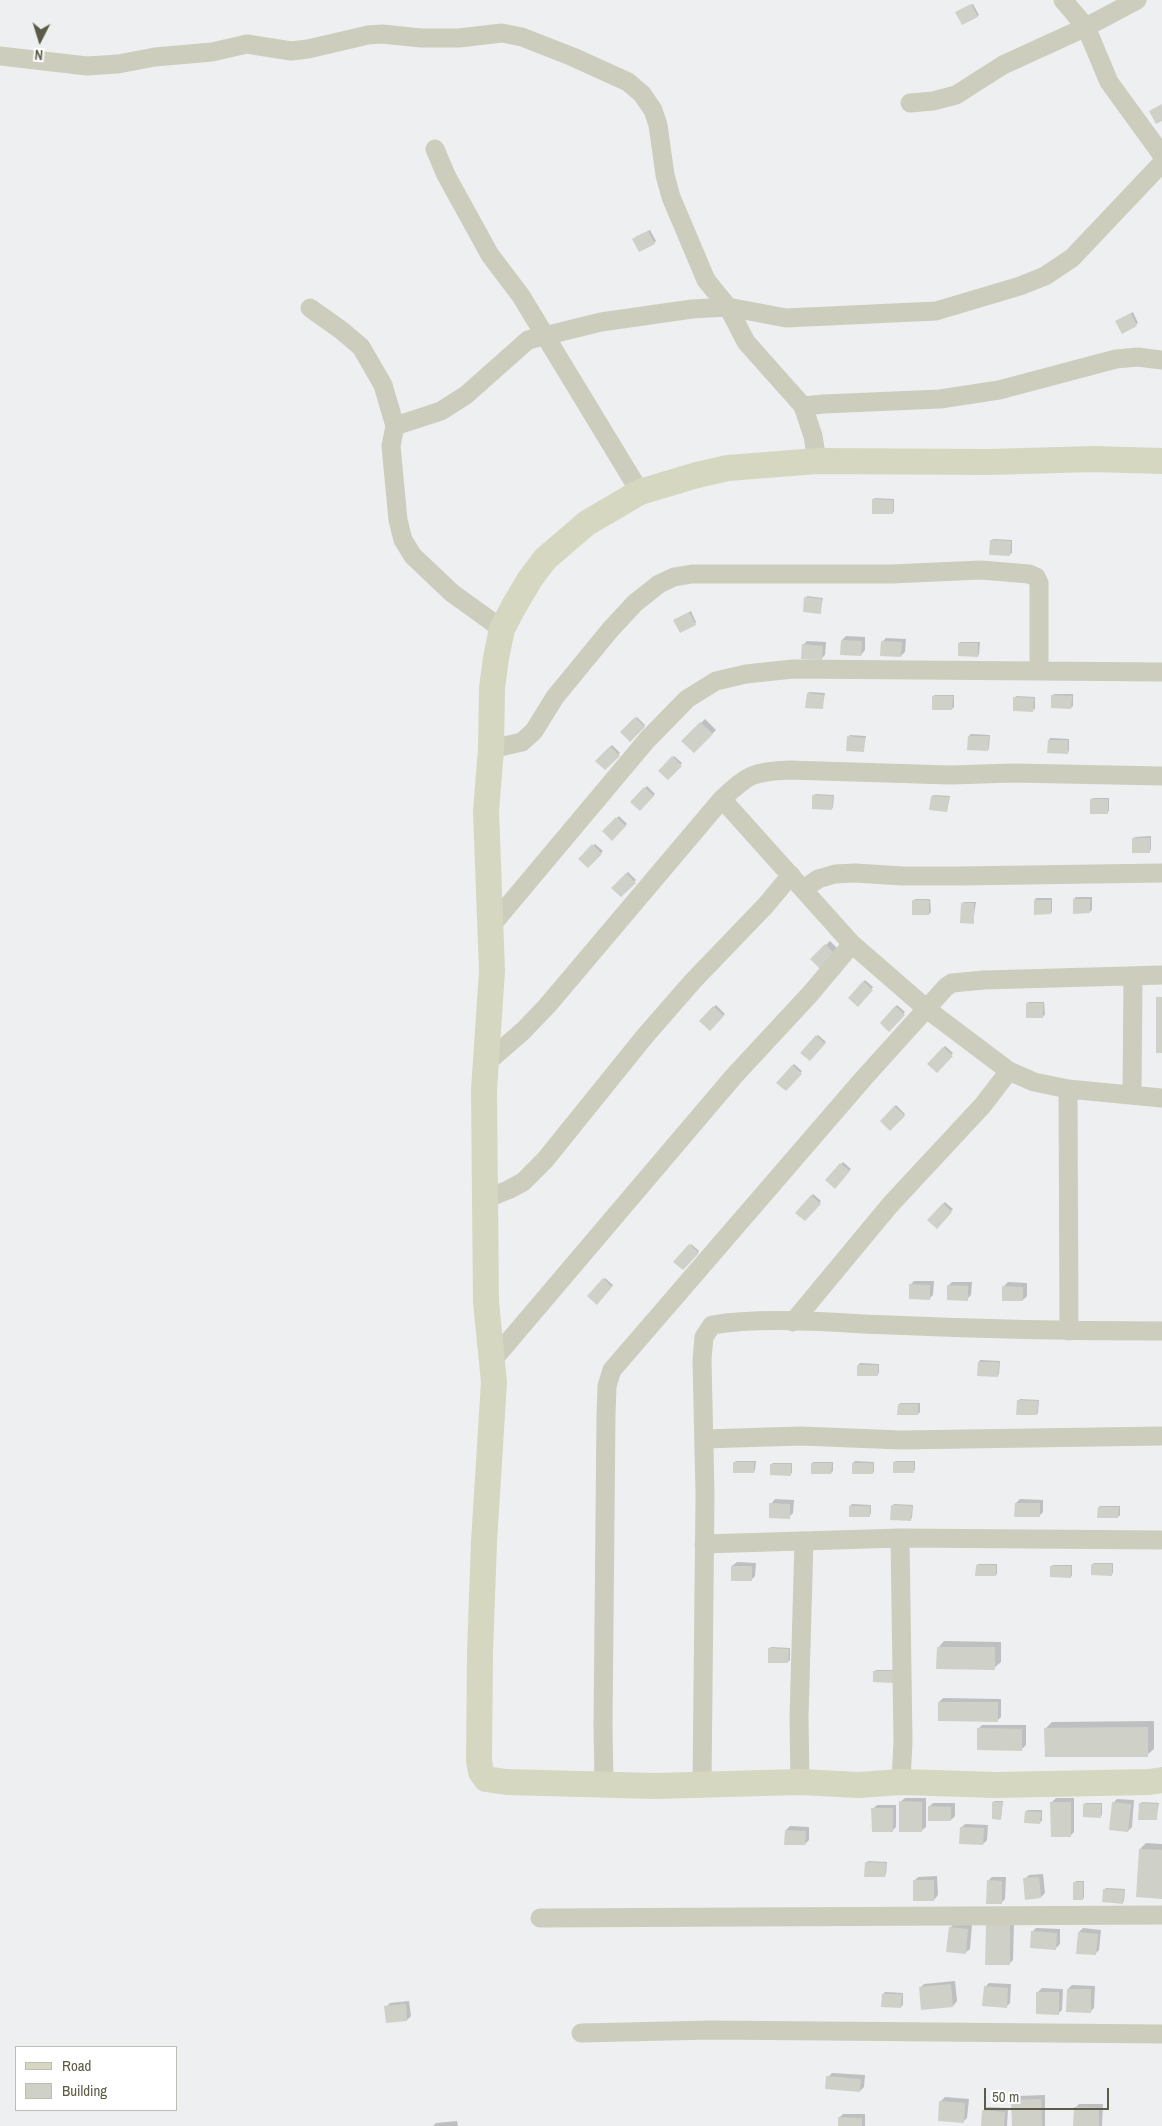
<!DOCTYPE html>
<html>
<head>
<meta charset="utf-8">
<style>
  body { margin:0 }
  #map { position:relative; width:1162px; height:2126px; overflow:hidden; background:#eeeff1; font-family:"Archivo Narrow",sans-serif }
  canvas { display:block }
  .legend { position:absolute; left:15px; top:2046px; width:162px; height:65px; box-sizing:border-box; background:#fff; border:1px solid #bdbdb5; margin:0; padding:6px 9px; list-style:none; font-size:15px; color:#5b5b47 }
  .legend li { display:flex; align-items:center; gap:10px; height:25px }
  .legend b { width:25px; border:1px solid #bdbdb5 }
  .north { position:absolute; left:15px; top:15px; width:50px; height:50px; -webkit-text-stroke:4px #fff; paint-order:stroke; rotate:185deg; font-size:14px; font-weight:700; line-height:20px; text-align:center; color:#5b5b47 }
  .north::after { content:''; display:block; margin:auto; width:18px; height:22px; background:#5b5b47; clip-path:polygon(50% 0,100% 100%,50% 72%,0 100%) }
  .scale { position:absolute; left:984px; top:2088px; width:125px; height:22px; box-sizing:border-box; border:2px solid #5b5b47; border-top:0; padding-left:6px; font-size:15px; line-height:18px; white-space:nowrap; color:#5b5b47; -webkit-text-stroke:4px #fff; paint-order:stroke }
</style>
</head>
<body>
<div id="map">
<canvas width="1162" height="2126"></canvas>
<ul class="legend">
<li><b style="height:6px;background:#d6d7c1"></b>Road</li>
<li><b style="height:14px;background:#cfd1c8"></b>Building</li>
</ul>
<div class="north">N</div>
<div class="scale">50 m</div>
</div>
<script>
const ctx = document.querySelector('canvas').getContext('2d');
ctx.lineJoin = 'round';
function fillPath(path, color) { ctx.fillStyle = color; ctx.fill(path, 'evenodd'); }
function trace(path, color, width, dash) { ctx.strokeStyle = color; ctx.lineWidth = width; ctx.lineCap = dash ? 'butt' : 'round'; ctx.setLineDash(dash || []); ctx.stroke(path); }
const shadow = new Path2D(`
  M973,4L979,15L977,16L958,11Z
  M650,230L656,241L654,243L635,237Z
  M1133,312L1138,323L1122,332L1116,321Z
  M875,498L894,499V512L892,513L873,499Z
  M993,539L1012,540V553L1010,554L991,541Z
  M807,596L823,598L820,613L806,598Z
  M691,611L696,622L695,624L675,620Z
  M846,636L865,637V650L861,655L842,640Z
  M886,638L906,639L905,652L901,656L882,642Z
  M807,641L826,642L825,655L821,659L803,645Z
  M961,642H980L979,654L978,656L959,643Z
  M809,692L825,693L822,708L808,693Z
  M1054,694H1073V706L1071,708L1053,695Z
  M935,695H954V707L952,709L933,696Z
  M1016,696L1035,697V709L1033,710L1015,698Z
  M637,717L645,725L630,740L622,732Z
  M705,719L716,730L694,752L683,741Z
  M971,734L990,735L989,748L988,750L969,736Z
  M850,735L866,736L863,751L849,736Z
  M1050,738L1069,739V751L1067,753L1049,740Z
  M612,745L620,753L605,769L597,761Z
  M674,756L682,763L668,778L659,771Z
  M647,786L655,794L640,809L632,801Z
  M815,794L834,795L833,807L832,809L814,796Z
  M934,795L950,796L947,811L932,796Z
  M1093,798H1109V811L1107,812L1091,800Z
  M619,816L627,824L612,839L604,831Z
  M1151,836V850L1150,851L1134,838L1135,837Z
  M595,844L603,851L588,867L580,859Z
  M628,872L636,880L621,896L613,888Z
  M1076,897H1092V910L1090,912L1074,899Z
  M1036,898H1052V912L1051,913L1035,900Z
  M915,899H930L931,912L929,914L913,901Z
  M964,902H976L973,922L962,903Z
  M830,941L839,950L821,968L812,959Z
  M865,980L873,987L858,1005L849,998Z
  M1029,1002H1044L1045,1015L1043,1016L1027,1003Z
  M716,1005L725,1014L710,1029L701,1021Z
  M897,1005L905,1012L889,1030L881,1023Z
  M818,1035L826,1042L810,1060L802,1053Z
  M945,1046L953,1053L937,1071L929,1064Z
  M794,1064L802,1071L786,1090L778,1082Z
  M896,1105L905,1114L890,1130L881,1121Z
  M843,1162L851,1169L835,1187L827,1180Z
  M813,1194L821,1201L805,1220L797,1212Z
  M945,1202L953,1209L937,1227L929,1220Z
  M691,1244L699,1251L683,1269L675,1262Z
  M605,1278L613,1285L597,1303L589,1296Z
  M914,1281H934L933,1295L929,1299L910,1285Z
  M952,1282H972L971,1295L967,1299L948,1286Z
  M1008,1282L1027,1283V1296L1023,1300L1004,1286Z
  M980,1360L1000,1361L999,1374L998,1376L979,1362Z
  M860,1363L879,1364V1373L877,1375L858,1365Z
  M1020,1399L1039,1400L1038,1413L1037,1414L1018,1401Z
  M901,1403H920V1412L918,1414L899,1404Z
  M736,1461H756L755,1470L754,1472L735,1462Z
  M855,1461L874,1462V1471L873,1473L853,1463Z
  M896,1461H915V1470L913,1472L894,1462Z
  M814,1462H833V1471L831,1473L812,1463Z
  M773,1463H792V1473L790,1474L771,1465Z
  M775,1499L794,1500L793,1513L789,1517L771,1504Z
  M1020,1499L1043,1500V1512L1039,1516L1016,1503Z
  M852,1504L871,1505V1514L869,1516L850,1506Z
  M894,1504L913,1505L912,1518L911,1519L892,1506Z
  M1100,1506H1120V1515L1118,1517L1099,1507Z
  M737,1562L756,1563L755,1576L751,1580L732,1566Z
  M1094,1563H1113V1573L1111,1575L1092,1565Z
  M979,1564H997V1574L996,1575L977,1565Z
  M1053,1565H1072V1575L1071,1577L1051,1567Z
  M944,1641L1001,1642V1662L994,1668L938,1648Z
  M771,1647L790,1648V1660L788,1662L769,1649Z
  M876,1670H895V1680L874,1672Z
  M943,1698L1001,1699V1717L997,1721L939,1702Z
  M1154,1721V1749L1147,1755L1046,1728L1052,1722Z
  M982,1725H1026V1745L1022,1749L978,1729Z
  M905,1798H926V1827L921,1831L900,1802Z
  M1056,1798H1074V1832L1070,1836L1052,1802Z
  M1117,1799L1134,1800L1132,1827L1128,1831L1113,1803Z
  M995,1801H1003L1001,1819L993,1802Z
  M1142,1802L1159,1803L1156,1819L1140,1804Z
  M933,1803H955V1816L951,1820L929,1807Z
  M1086,1803H1102V1815L1100,1817L1084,1804Z
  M877,1805H896V1827L892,1831L873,1809Z
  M1028,1810H1042V1821L1040,1822L1026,1811Z
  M965,1824L988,1825L987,1840L983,1844L961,1828Z
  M790,1826L809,1827V1840L805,1844L786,1830Z
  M1146,1843L1162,1844V1897L1140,1849Z
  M868,1861L887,1862L886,1874L885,1876L866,1863Z
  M1043,1874L1045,1893L1041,1897L1025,1879L1029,1875Z
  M937,1876L938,1895L934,1900L914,1881L918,1877Z
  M992,1877H1006L1005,1899L1001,1903L988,1881Z
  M1076,1881H1084V1898L1082,1899L1074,1883Z
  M1106,1888L1125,1889L1124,1901L1123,1902L1105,1889Z
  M1014,1922L1013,1960L1009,1964L987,1926Z
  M954,1924L972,1925L970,1949L965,1953L950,1928Z
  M1036,1928L1060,1929V1944L1056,1948L1032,1932Z
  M1083,1928L1101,1930L1099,1950L1095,1954L1079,1932Z
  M955,1981L957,2001L953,2006L920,1988L924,1984Z
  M989,1983L1011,1984L1010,2003L1006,2007L985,1987Z
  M1072,1985L1095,1986L1094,2008L1090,2012L1068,1989Z
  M1042,1988L1063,1989L1062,2010L1058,2014L1038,1992Z
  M885,1992L903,1993V2005L901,2007L883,1994Z
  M409,2001L411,2016L407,2020L386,2007L390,2003Z
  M832,2073L865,2075L864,2087L860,2091L828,2077Z
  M1045,2095V2126H1013V2100L1017,2096Z
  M945,2097L969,2099L967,2118L963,2122L941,2101Z
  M1079,2104H1103L1102,2126H1074L1075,2108Z
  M987,2107L1008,2108L1007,2126H982L983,2111Z
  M843,2114H865V2126H839V2118Z
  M457,2121L458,2126H433L436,2123Z`);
const building = new Path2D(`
  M971,4L978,17L962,25L955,12Z
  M1162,104V121L1156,124L1149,111Z
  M648,231L655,244L639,252L632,239Z
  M1131,313L1137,326L1122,334L1115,321Z
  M872,499L893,500V514H872Z
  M990,540L1011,541L1010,556L989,555Z
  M804,597L822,599L821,614L803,612Z
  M689,612L696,625L680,633L673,620Z
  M841,640L862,641L861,656L840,655Z
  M881,641L902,642L901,657L880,656Z
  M958,643H978V657L958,656Z
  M802,644L823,646L822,660L801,659Z
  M807,693L824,695L823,709L805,708Z
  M1051,695L1072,696L1071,709L1051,708Z
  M932,696H953L952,710H932Z
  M1013,697L1034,698L1033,712L1013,711Z
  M635,717L645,727L630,742L620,732Z
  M700,722L713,734L694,753L681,741Z
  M847,736L865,738L864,752L846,751Z
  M968,736H989L988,751L967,750Z
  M1048,740H1068V754L1047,753Z
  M610,746L620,756L605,770L595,761Z
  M672,756L682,766L668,780L658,771Z
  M644,787L654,796L640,811L630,802Z
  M812,795L833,796L832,810L812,809Z
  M931,796L949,797L947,812L929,810Z
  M1090,799H1108V814H1090Z
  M616,817L626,826L612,841L602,831Z
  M1132,838H1150V853H1132Z
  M592,844L602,854L588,868L578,859Z
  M626,873L636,883L621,897L611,888Z
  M1073,899H1090V913L1073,914Z
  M912,900H929V915H912Z
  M1034,900H1051V914L1034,915Z
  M961,903H974V924L960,923Z
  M825,944L836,955L821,970L810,959Z
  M863,981L873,990L858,1007L848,998Z
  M1156,997H1162V1053H1156Z
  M1026,1003H1043V1018H1026Z
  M713,1006L724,1016L710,1031L699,1021Z
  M895,1006L905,1015L889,1032L880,1023Z
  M816,1035L825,1044L810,1061L800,1053Z
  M943,1047L953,1056L937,1073L927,1064Z
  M792,1065L802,1074L786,1091L776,1083Z
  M894,1106L905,1116L890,1131L880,1121Z
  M840,1163L850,1171L835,1189L825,1180Z
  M811,1195L821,1204L805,1221L795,1213Z
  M943,1203L952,1212L937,1229L927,1220Z
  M689,1244L699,1253L683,1270L673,1262Z
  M603,1278L612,1287L597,1305L587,1296Z
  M909,1284L930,1285V1300L909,1299Z
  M947,1285L968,1286V1301L947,1300Z
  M1002,1286L1023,1287V1301H1002Z
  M978,1362H999L998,1377L977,1376Z
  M857,1365H878V1376H857Z
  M1017,1400L1038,1401L1037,1415H1016Z
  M898,1404H918V1415H897Z
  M733,1462H754V1473H733Z
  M893,1462H914V1473H893Z
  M811,1463H832L831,1474H811Z
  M852,1463H873V1474H852Z
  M770,1464H791V1476L770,1475Z
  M769,1503L790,1504V1519L769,1518Z
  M1015,1503H1040V1517H1014Z
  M891,1505L912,1506L911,1521L890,1520Z
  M849,1506H870V1517H849Z
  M1098,1507H1119L1118,1518H1097Z
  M1091,1564H1112V1576L1091,1575Z
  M976,1565H996V1576H975Z
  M731,1566H752V1581H731Z
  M1050,1566H1071V1578L1050,1577Z
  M937,1647H995V1670L936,1669Z
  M768,1648L789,1649L788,1663H768Z
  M873,1671H894V1683L873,1682Z
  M938,1702H998V1722L938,1721Z
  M1148,1727V1757H1045L1044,1728Z
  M977,1728L1022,1729V1751L977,1750Z
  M899,1801L922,1802V1832H899Z
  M992,1802H1002L1001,1820L992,1819Z
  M1050,1802H1071V1837H1051Z
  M1112,1802L1131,1804L1128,1832L1109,1830Z
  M1139,1803L1158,1804L1157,1820H1138Z
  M1083,1804H1101V1818L1083,1817Z
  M928,1806L951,1807V1821H928Z
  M871,1808H893V1832H872Z
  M1025,1811L1041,1812L1040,1824L1024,1823Z
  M960,1827L984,1828L983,1845L959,1844Z
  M785,1830L806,1831L805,1845H784Z
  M1139,1849L1162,1850V1899L1136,1897Z
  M865,1862L886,1863L885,1877H864Z
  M1039,1877L1041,1898L1025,1900L1023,1878Z
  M913,1880H934V1901H913Z
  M987,1880L1002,1881V1904H986Z
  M1073,1882H1083V1900H1073Z
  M1103,1889L1124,1890L1123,1904L1102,1902Z
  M986,1925H1010V1965H985Z
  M949,1927L968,1929L966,1954L946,1952Z
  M1031,1931L1057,1933L1056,1950L1030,1948Z
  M1078,1932L1098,1934L1096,1955L1076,1954Z
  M951,1984L953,2007L921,2010L919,1987Z
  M984,1986L1008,1988L1007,2008L982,2006Z
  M1067,1989H1091V2013L1066,2012Z
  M1036,1992H1059V2015L1036,2014Z
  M882,1994H902L901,2008L881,2007Z
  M406,2004L407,2021L386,2023L384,2006Z
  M826,2076L861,2079L860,2092L825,2089Z
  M1041,2099L1042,2126H1012L1011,2100Z
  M939,2101L965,2103L964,2123L938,2121Z
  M1074,2107L1099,2108V2126H1073Z
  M982,2110L1005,2112L1004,2126H981Z
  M838,2117L862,2118V2126H838Z`);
const street = new Path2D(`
  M1063,0L1086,27L1109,82L1162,155
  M0,56L87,66L118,64L155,57L212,52L247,44L291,51L308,49L368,35L382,34L421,38H459L502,33L522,37L573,57L628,82L642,94L653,110L658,125L665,175L671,197L706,280L728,307L746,342L803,406L813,436L817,461
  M910,103L933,101L956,95L1003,65L1086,27L1137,0
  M435,149L446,175L490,255L521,296L640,492
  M310,308L341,330L361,347L383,385L395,426L391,446L398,520L403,540L413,556L452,593L502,629
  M803,406L824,404L940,399L999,390L1116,359L1138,357L1162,360
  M395,426L441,411L466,395L528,340L601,322L692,309L728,307L786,318L936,311L1020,286L1045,276L1072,258L1162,163
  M491,749L522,742L534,731L555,697L610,630L635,603L659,584L674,577L692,574H891L981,570L1029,574L1036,577L1039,583V671
  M722,799L852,944L928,1010L1009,1071L1034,1082L1068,1089L1162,1098
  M804,889L818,879L835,874L855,873L903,876H960L1162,873
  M491,926L647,740L687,699L716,681L746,674L793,669L1162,672
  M485,1064L523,1031L547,1006L722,799C749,774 752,772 789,770L950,775L1014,773L1162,776
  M1068,1089L1069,1331
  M1132,1095L1133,976
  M485,1199L508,1190L523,1182L545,1160L645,1036L693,981L766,905L791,875
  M793,1322L890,1205L983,1105L1009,1071
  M492,1361L734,1076L811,993L852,944
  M704,1439L801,1436L901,1440L1162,1436
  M900,1538L903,1741L901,1782
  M704,1544L900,1538L1162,1540
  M800,1782L799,1718L804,1541
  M604,1783L603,1726L606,1415L607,1386L612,1370L863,1079L946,987L952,983L984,980L1162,975
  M702,1785L705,1494L702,1360L704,1337L712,1325C766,1316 834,1323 890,1325C980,1329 1071,1331 1162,1331
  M540,1918L1162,1915
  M581,2033L711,2030L1162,2034`);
const secondary = new Path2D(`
  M1162,461L1094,459L989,462L817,461L728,468L697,475L640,492L587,523L545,559L530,579L514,606L502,629L496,658L492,688L491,749L486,811L492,971L484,1090L486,1302L494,1382L484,1542L480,1653L479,1761L481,1772L486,1779L506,1782L655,1786L800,1782L859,1785L901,1782L996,1785L1149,1782L1162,1780`);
fillPath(shadow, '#0003');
fillPath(building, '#cfd1c8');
trace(street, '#cdcdbd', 19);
trace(secondary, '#d6d7c1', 26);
</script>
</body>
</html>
